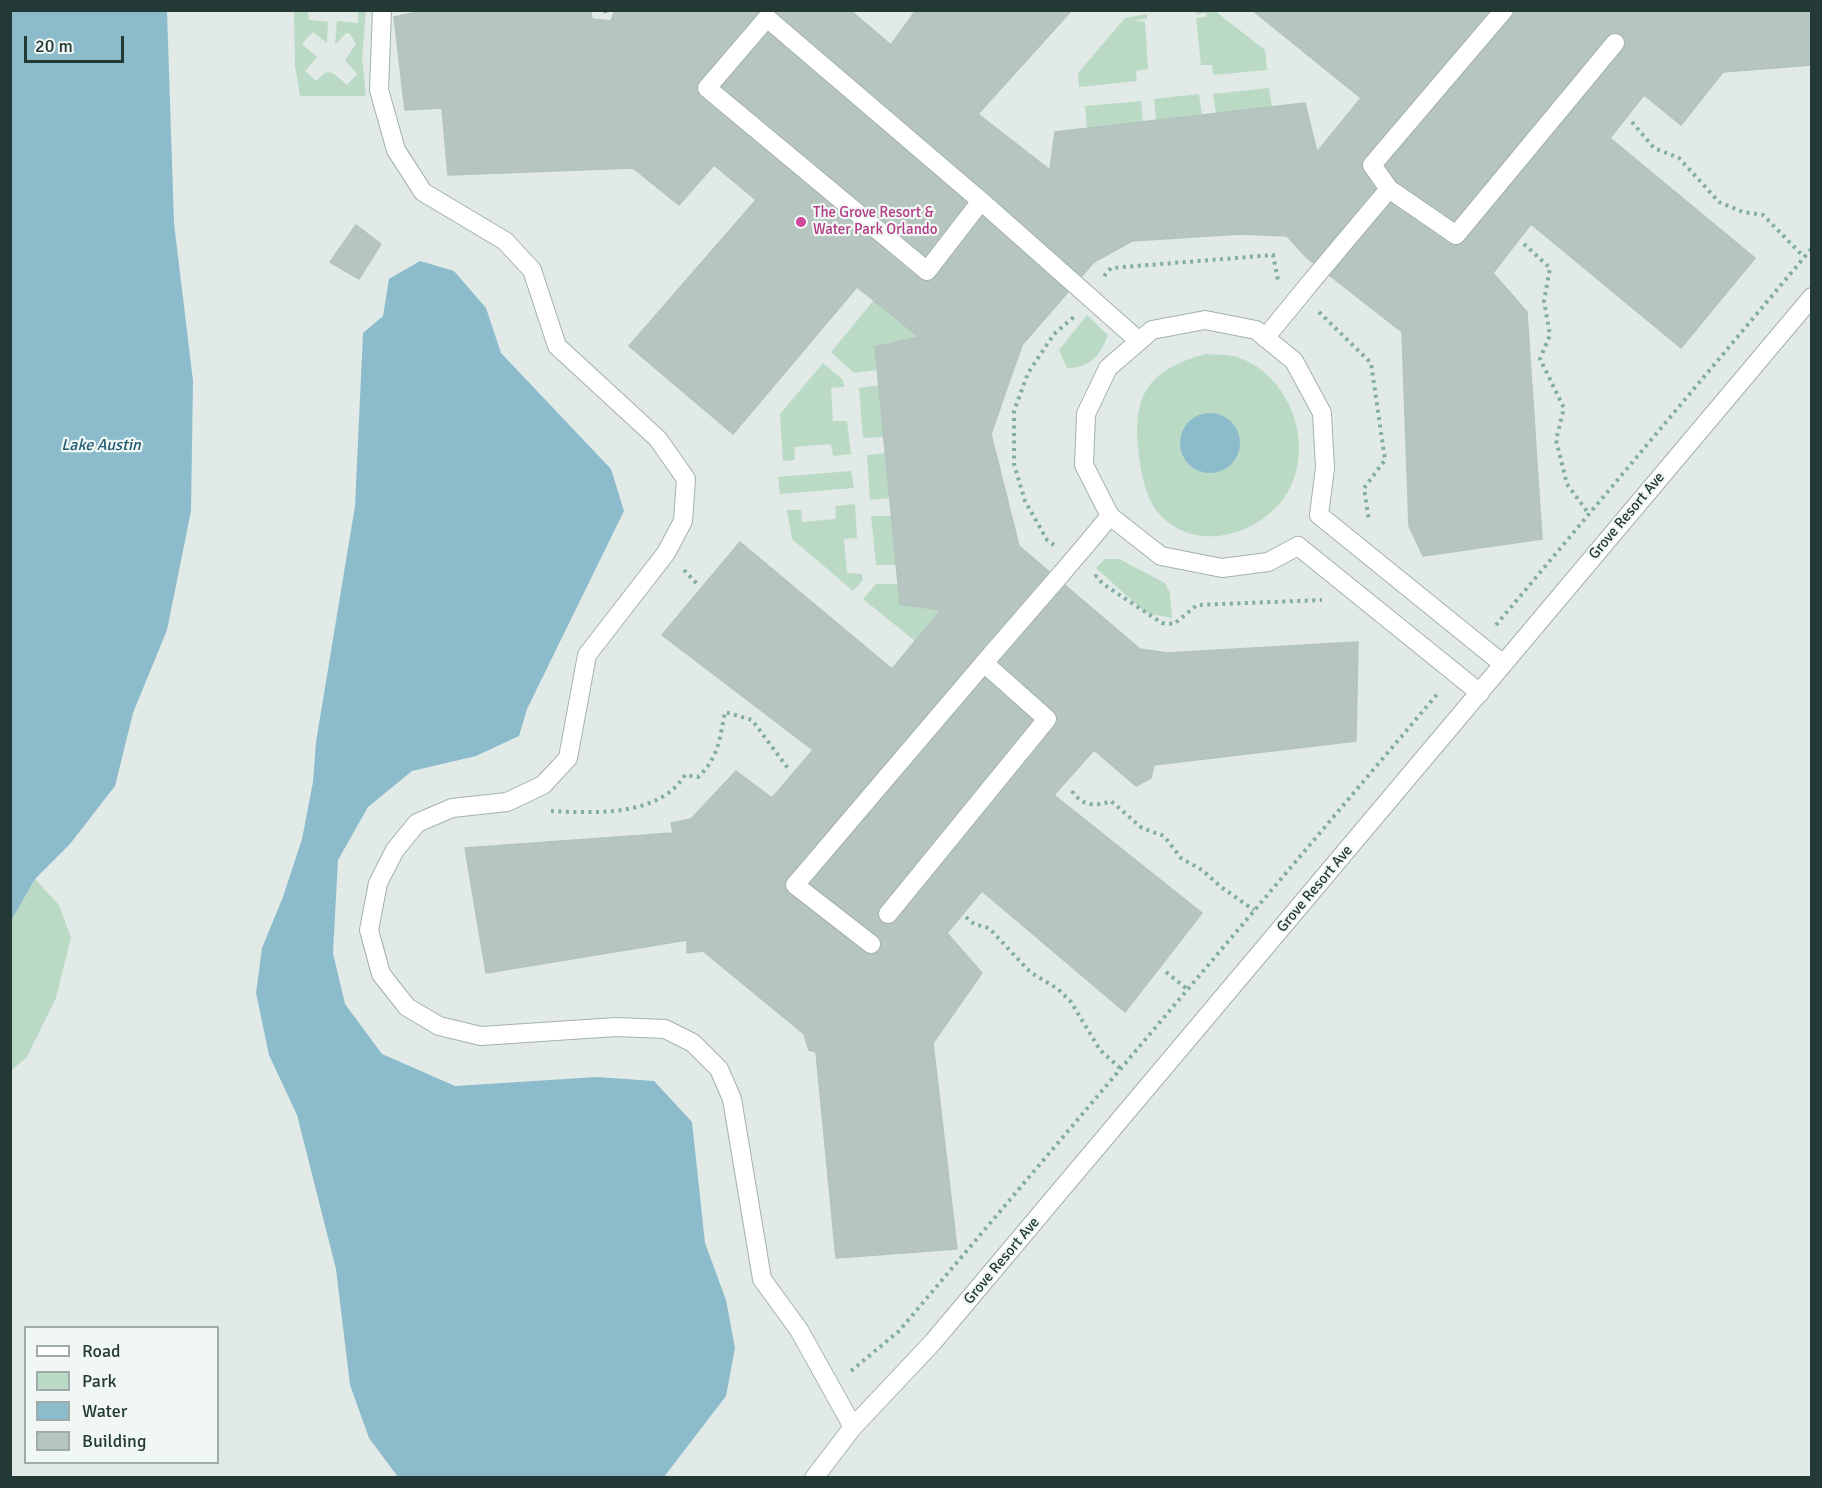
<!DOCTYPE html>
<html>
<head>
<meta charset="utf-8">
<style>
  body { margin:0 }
  #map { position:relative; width:1822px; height:1488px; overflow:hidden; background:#e1eae7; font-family:Signika,sans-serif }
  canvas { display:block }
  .frame { position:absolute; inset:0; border:12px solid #223936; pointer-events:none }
  .legend { position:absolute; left:24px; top:1326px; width:195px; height:138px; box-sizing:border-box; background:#f1f7f4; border:2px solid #9eaba8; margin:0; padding:8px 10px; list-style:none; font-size:18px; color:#223936 }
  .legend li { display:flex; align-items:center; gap:12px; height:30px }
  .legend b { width:30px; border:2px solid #9eaba8 }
  .scale { position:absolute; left:24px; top:36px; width:100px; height:27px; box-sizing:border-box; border:3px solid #223936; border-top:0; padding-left:8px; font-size:18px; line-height:21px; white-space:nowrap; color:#223936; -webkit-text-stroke:4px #f1f7f4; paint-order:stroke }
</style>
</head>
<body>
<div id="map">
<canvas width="1822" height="1488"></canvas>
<div class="frame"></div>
<ul class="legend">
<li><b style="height:8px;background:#fff"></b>Road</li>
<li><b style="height:16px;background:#bbdac6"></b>Park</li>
<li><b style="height:16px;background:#8cbccc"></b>Water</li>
<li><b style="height:16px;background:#b6c5c0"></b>Building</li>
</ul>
<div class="scale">20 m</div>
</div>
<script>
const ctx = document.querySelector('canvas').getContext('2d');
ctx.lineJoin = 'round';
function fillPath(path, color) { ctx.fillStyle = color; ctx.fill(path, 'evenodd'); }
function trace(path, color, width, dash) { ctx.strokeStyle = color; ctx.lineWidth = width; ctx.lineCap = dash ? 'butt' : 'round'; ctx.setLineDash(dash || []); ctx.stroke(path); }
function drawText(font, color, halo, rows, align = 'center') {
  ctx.font = font + ' Signika,sans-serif'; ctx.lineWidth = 4.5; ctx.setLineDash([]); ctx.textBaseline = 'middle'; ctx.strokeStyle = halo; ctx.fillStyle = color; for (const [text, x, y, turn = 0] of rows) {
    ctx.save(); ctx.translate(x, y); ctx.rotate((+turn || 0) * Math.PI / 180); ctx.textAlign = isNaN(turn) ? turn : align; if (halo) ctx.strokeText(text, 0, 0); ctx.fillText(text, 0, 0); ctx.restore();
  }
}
const green = new Path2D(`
  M294,11H308L309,20L328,22L327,43L313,32L302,44L317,57L305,71L316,81L326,72L333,73L347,85L357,74L345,60L356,44L350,34L346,33L335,45L337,21L358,23V11H366L362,57L366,96H300L295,66Z
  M1196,11H1215L1265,50L1267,70L1213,75L1212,65H1201L1196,18L1206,17V13L1196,14Z
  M1147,14V19L1134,20L1145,22L1148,69L1136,71L1137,81L1079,87L1078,73L1125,18Z
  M1269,88L1272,107L1216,113L1213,94Z
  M1199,94L1202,115L1156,120L1154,99Z
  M1141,101L1143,122L1087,128L1085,106Z
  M874,300L919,337L875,347L877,370L854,373L831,352Z
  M1087,315L1108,335C1100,356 1090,368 1067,368L1059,350Z
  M1205,354C1215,355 1227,354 1237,357C1289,374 1314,441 1290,488C1266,534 1197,556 1159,514C1148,502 1142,478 1140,463C1131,400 1142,372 1205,354Z
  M823,363L843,380L844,387L831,388L833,421H847L851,454L833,456L831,444L794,447L795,460L783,461L780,414Z
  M879,385L884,437L863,438L859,388Z
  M885,453L890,498L870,500L867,455Z
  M851,471L854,488L780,494L778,477Z
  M855,504L857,538L844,539L847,573L862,574L863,580L853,591L792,539L787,510H801L802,522L836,519L835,506Z
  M871,516H891L896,565H876Z
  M1105,559H1119L1165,583L1170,593L1172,618L1146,613L1096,568Z
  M876,584H898L900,604L941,610L915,641L863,599Z
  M35,879L59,905L71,938L56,998L27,1057L11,1071V921Z`);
const water = new Path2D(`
  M11,10L167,11L174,223L193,381L191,511L167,630L133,713L115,786L70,844L35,879L11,921Z
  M420,261L454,271L486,308L501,353L611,469L624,511L527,709L519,736L476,756L412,771L368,807L338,860L333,953L345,1004L382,1054L455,1086L597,1077L654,1081L692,1122L705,1243L726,1300L735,1348L726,1396L664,1477H398L369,1438L350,1385L336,1269L297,1115L269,1055L256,993L262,948L283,897L302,839L313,782L316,742L355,506L363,333L383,316L389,279Z
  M1180 443a30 30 0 1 1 60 0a30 30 0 1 1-60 0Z`);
const building = new Path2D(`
  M428,10H591L592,19L611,21L615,10H850L891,45L916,10H1072L978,114L1050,170L1055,132L1305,103L1317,152L1361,98L1252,10H1812V65L1723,72L1681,125L1644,95L1610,138L1755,258L1681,348L1531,224L1493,273L1527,312L1542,539L1423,556L1409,526L1402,332L1306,257L1287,236L1241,234L1132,241L1094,262L1022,345L991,434L1019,546L1140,649L1167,653L1358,642L1356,741L1154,765L1151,778L1136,786L1094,750L1054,795L1202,913L1125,1012L982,891L947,933L982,973L933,1043L957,1249L836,1258L816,1052L809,1050L804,1034L703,951L687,953V940L486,973L465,848L673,833L671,823L691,819L736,771L772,798L813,750L662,635L740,542L892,669L941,610L900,604L875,347L919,337L857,287L733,434L629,346L756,200L714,165L679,205L633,168L448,175L442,108L405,110L394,17Z
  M356,225L381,244L359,279L330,262Z`);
const path = new Path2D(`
  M605,10L606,14
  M1632,122L1654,148L1679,158L1719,202L1743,212L1763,215L1804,257
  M1524,244L1550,268L1544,301L1550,335L1540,359L1564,408L1556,440L1567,484L1589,514
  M1104,276L1111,268L1273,255L1278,280
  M1319,312L1371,363L1385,460L1364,488L1369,521
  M1054,545L1047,540L1025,501L1014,464V411L1028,373L1054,334L1075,316
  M684,570L698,585
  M1095,577L1096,576L1103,584L1162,623L1174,624L1197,605L1322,600
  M1496,625L1812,248
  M1072,791C1082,806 1095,807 1111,801L1142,828L1164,836L1181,858L1202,870L1221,887L1254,910
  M551,811C595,813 659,817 685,775L698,777C718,759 720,738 725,712L752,720L790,771
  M966,917L974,924L989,928L1030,972L1058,989L1071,1002L1100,1050L1120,1068
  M1166,972L1187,989
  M851,1371L899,1331L1439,692`);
const minor = new Path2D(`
  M382,10L379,90L396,150L423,192L505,241L532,270L557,346L658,439L686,479L683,521L666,553L587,655L568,758L543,785L507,802L452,808L417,823L395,850L378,883L369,930L381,974L407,1007L439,1026L481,1036L616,1027L665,1029L693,1043L719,1069L732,1099L762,1279L799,1330L853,1427
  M1504,10L1372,165L1389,189L1456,235L1615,43
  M981,201L767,18L707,88L927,271L981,201L1139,341
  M1310,283L1389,189
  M1265,338L1288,310
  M1085,546L1110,516
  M984,663L1062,573
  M1480,693L1298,546L1268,562L1222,568L1161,556L1110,516L1084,465L1086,414L1108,368L1152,330L1205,320L1256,330L1294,361L1322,413L1325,468L1319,515L1503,664
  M871,944L795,885L984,663L1047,719L888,914
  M814,1478L853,1427L933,1342L1812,297`);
const minorBridge = new Path2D(`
  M1288,310L1310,283
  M1062,573L1085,546`);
const markers = [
  [801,222,6,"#d1479c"]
];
const hotelNames = [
  ["The Grove Resort &",813,213],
  ["Water Park Orlando",813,230]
];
const streetNames = [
  ["Grove Resort Ave",1627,516,-50],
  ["Grove Resort Ave",1315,889,-50],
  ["Grove Resort Ave",1002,1261,-50]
];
const waterNames = [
  ["Lake Austin",101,446]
];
fillPath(green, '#bbdac6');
fillPath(water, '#8cbccc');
fillPath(building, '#b6c5c0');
trace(building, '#b3c3be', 1.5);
trace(minor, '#a4b1ae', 20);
trace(path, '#83aca3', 4, [3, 4.5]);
trace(minor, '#fff', 18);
trace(minorBridge, '#a4b1ae', 20, []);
trace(minorBridge, '#fff', 18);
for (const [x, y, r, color] of markers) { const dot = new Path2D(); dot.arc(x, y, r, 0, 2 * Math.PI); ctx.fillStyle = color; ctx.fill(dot); trace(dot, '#f1f7f4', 2); }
drawText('15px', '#b23c85', '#f1f7f4', hotelNames, 'left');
drawText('15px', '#223936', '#f1f7f4', streetNames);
drawText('italic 16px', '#215b71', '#f1f7f4', waterNames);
</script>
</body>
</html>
